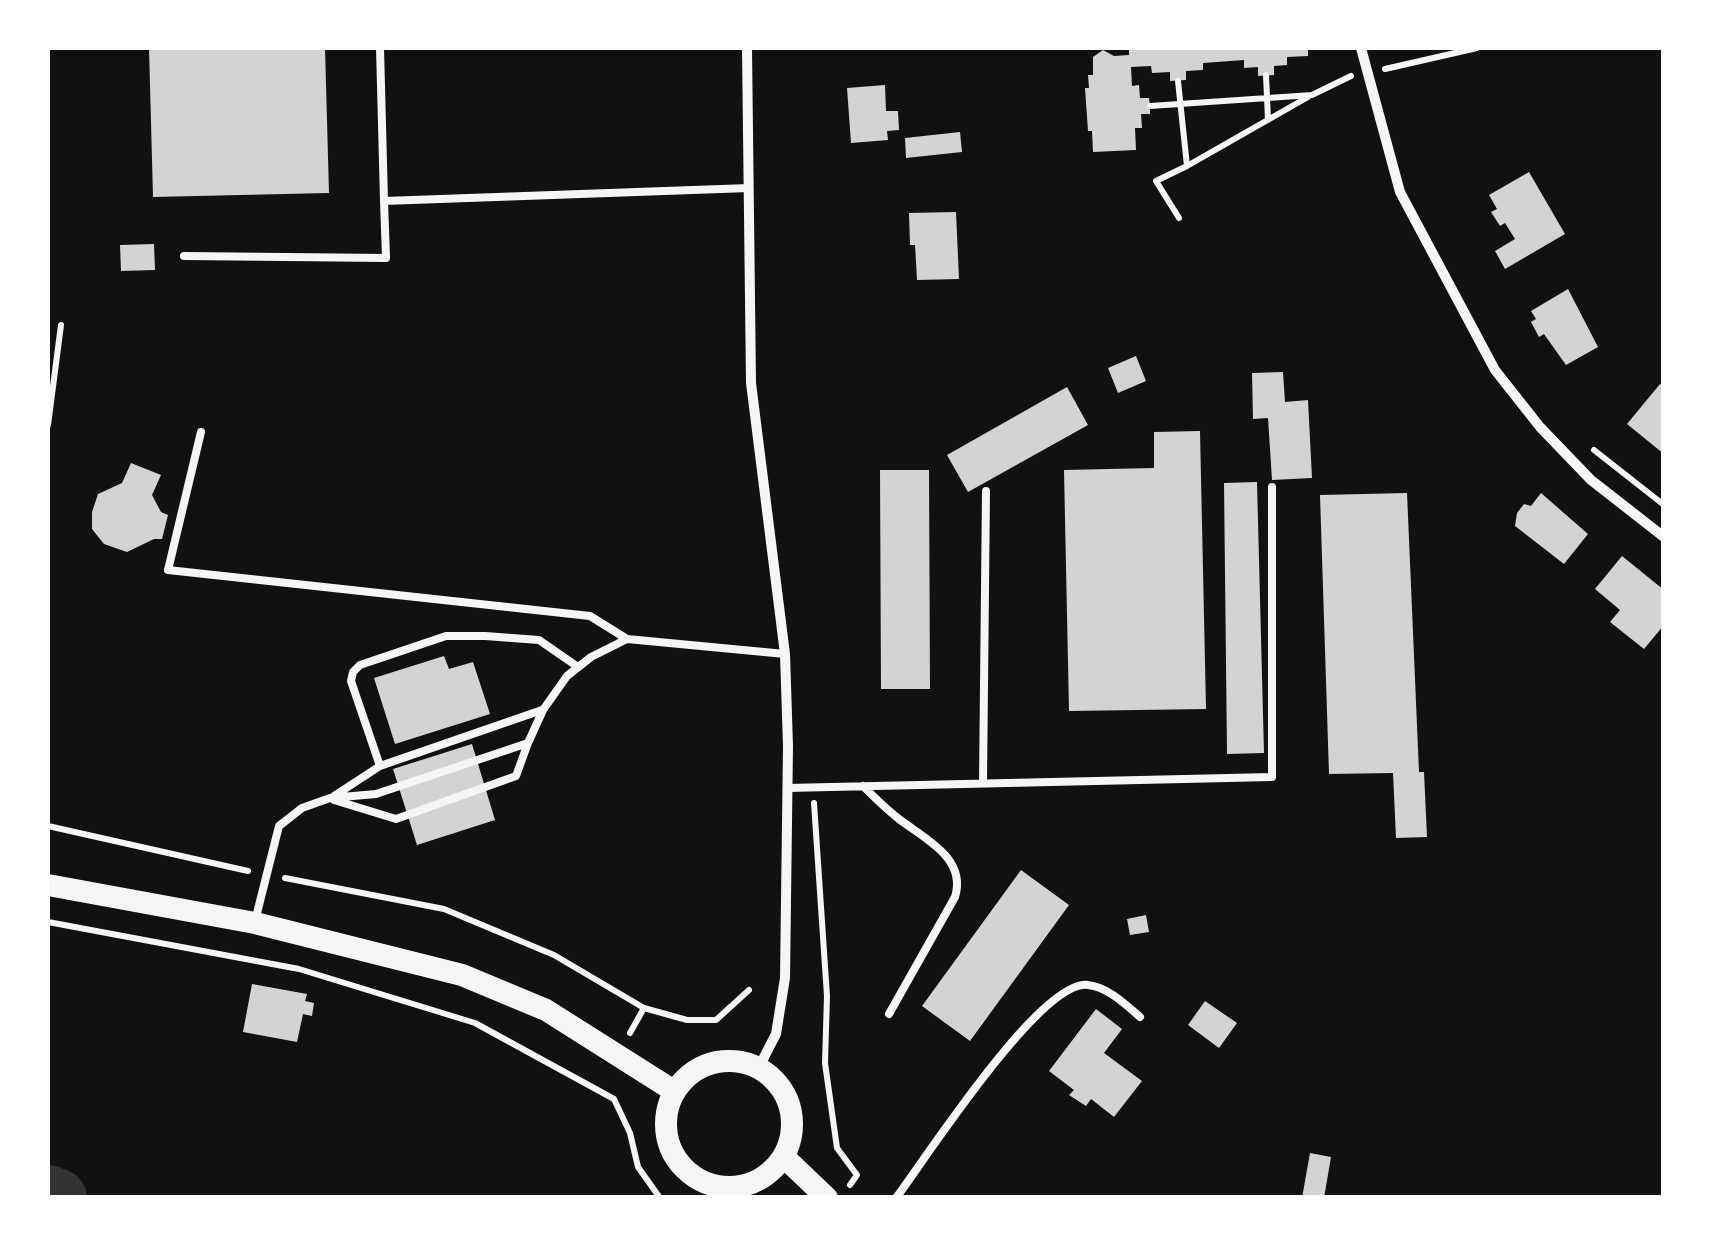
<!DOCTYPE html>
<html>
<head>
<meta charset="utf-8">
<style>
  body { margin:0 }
  #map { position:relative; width:1711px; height:1245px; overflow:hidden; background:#111; font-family:"PT Sans Narrow",sans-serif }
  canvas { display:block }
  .frame { position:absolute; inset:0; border:50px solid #fff; pointer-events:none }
</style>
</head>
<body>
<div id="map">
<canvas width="1711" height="1245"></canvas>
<div class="frame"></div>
</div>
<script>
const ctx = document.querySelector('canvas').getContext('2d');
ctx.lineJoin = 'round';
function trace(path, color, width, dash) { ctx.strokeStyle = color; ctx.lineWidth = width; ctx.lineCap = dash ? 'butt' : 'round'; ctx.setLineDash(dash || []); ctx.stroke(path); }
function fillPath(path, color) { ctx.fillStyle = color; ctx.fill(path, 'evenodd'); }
const river = new Path2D(`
  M48,1194L58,1198`);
const building = new Path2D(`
  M149,48H325L329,193L153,197Z
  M1129,48H1308V56L1287,57V65L1274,66V75L1258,76V67L1244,68V60L1203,63V70L1186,71V80L1170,81V72L1152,73L1151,66L1131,67L1132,86L1139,85L1140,98H1149L1150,106V114H1141L1142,128H1135L1136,150L1093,152L1092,131H1088L1085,88H1089L1088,75H1093V57L1103,50L1114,56L1129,55Z
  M885,85L886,111H898L899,130L887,131L888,140L851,143L847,88Z
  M960,132L962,152L906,158L905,138Z
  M1529,172L1565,234L1505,269L1495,251L1515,239L1505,223L1500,226L1491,212L1497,209L1489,195Z
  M956,212L959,279L917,280L915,245H910L909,213Z
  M154,244L155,270L121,271L120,245Z
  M1568,289L1598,347L1566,365L1544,334L1539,337L1531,322L1536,319L1531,311Z
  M1136,356L1146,381L1118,393L1108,368Z
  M1283,372L1285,402L1308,400L1312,478L1272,480L1268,418L1253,419L1252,373Z
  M1660,384L1664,387V454L1627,424Z
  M1067,387L1088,425L968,492L947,455Z
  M1200,431L1206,709L1069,711L1064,470L1154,468V432Z
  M131,463L161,475L152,495L161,512L168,515L162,539H154L127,552L104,544L92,529V512L98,494L122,483Z
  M880,470H929L930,689H881Z
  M1257,482L1264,753L1227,754L1224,483Z
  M1407,493L1419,772H1424L1427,837L1396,838L1393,773L1329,774L1320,495Z
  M1541,493L1588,534L1564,564L1515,526L1517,513L1524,504L1531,506Z
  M1622,556L1664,590V625L1644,649L1610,622L1620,610L1595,589Z
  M444,656L449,669L473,662L490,714L395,744L374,678Z
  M472,744L495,820L417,845L393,769Z
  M1021,870L1069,905L970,1041L922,1006Z
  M1146,915L1149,932L1130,935L1127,919Z
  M252,984L307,994L305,1001L314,1003L312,1016L303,1014L297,1042L243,1032Z
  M1205,1001L1237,1023L1219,1048L1188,1025Z
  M1096,1009L1122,1029L1104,1053L1142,1081L1114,1117L1091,1099L1086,1106L1069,1095L1074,1090L1049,1071Z
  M1310,1153L1331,1157L1324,1198H1302Z`);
const path = new Path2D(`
  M1385,69L1477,48
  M1266,75L1268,120
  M1178,81L1187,166L1156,181L1179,218
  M1150,106L1312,95L1351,76
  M1187,166L1308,97
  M48,425L61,325
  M1594,450L1664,505
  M814,803L827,996L825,1063L837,1148L857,1175L850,1185
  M48,826L248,871
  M285,878L444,909L554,955L644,1008L687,1020H716L749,990
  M48,922L299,969L475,1023L614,1099L630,1133L638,1167L660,1198
  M630,1033L644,1008`);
const service = new Path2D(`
  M380,48L384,201L749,188
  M184,256L386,258L384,201
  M201,432L168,570L590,616L627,639
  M380,766L351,681L353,672L360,665L446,636H485L539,640L578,667
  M983,782L986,491
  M863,786C874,797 886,809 899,819C925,839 967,858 955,897L889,1014
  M787,788L1272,777V487
  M334,796L380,766L542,710
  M334,800L396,819L516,776L528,743
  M255,921L279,826L302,808L330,798L376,794L528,743L543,710L567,676L591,657L627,639L785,654
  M896,1198C926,1158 1041,979 1088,985C1108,987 1126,1005 1140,1017`);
const minor = new Path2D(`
  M747,48L751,383L785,654L788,746L785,978L776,1034L759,1067
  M1361,48L1400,192L1495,370L1540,427L1591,480L1664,537`);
const primary = new Path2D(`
  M48,885L255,923L462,975L546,1010L674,1091
  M666 1124a63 63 0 1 1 126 0a63 63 0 1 1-126 0Z
  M784,1157L827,1198`);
trace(river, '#333', 58);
fillPath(building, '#d3d3d3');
trace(path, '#f5f5f5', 6);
trace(service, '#f5f5f5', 8);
trace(minor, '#f5f5f5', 10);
trace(primary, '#f5f5f5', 22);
</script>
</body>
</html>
